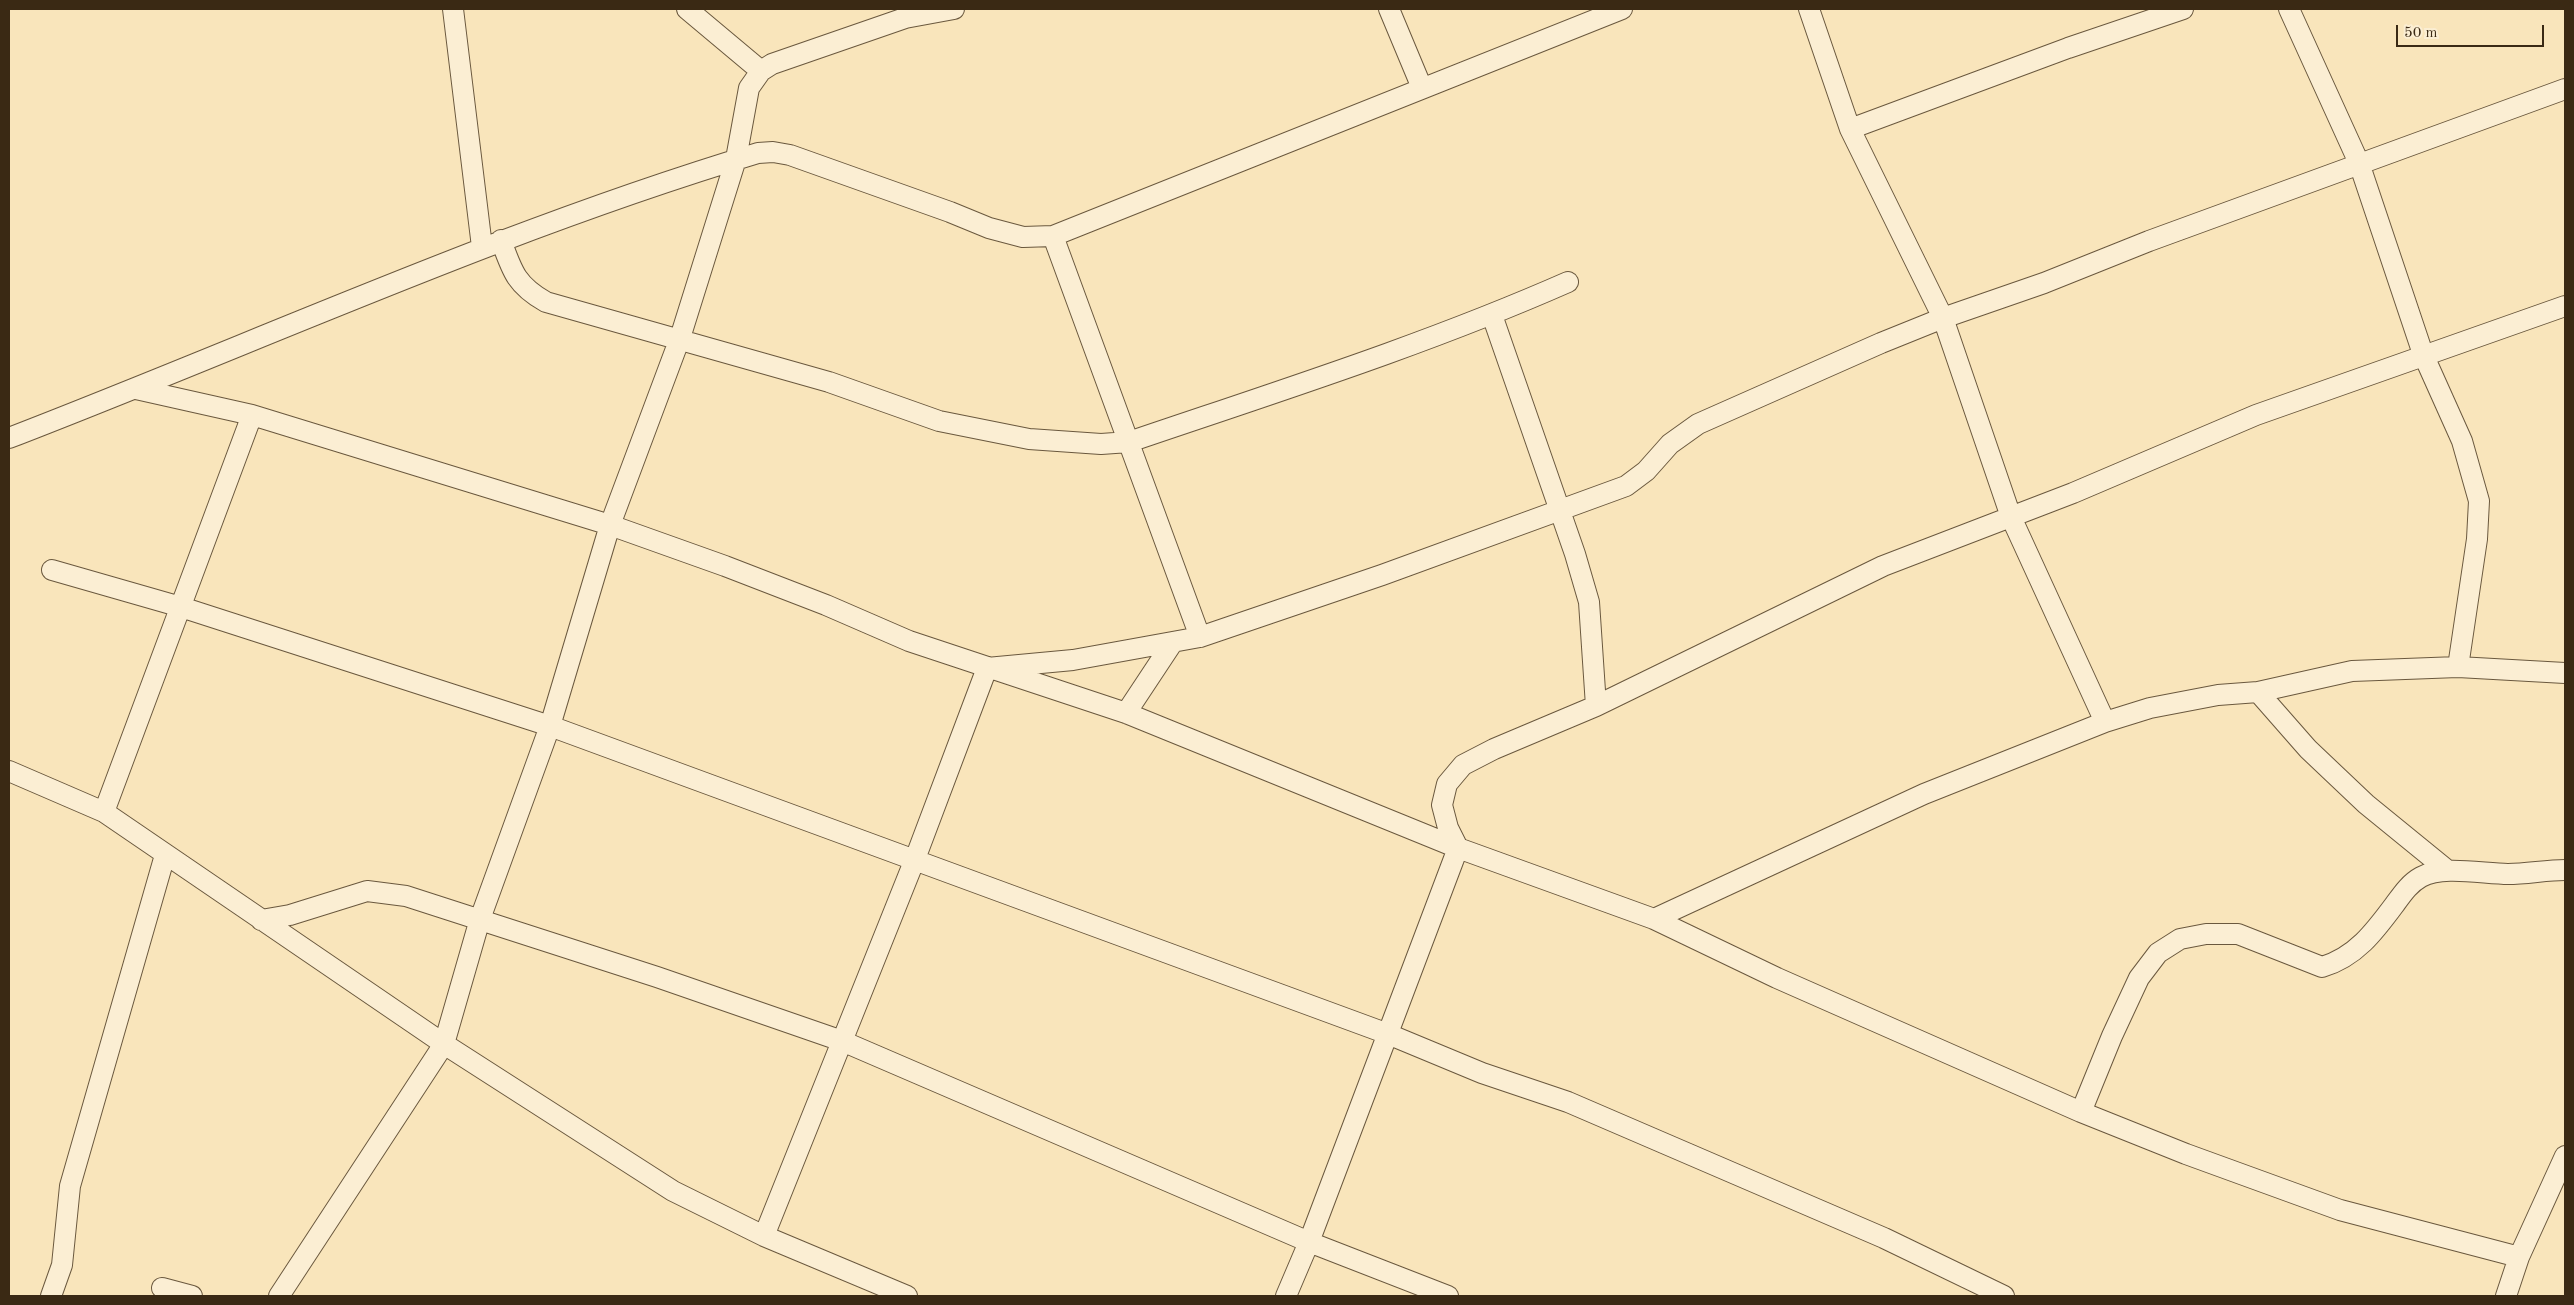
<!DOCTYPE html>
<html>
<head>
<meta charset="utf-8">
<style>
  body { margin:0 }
  #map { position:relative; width:2574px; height:1305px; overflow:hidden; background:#f9e5bb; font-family:"Old Standard TT",serif }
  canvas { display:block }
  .frame { position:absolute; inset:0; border:10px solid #3a2914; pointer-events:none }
  .scale { position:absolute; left:2396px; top:25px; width:148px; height:22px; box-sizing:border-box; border:2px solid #3a2914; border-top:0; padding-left:6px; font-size:15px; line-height:18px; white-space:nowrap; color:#3a2914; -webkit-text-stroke:4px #fbeed3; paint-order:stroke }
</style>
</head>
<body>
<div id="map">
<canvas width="2574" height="1305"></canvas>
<div class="frame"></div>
<div class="scale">50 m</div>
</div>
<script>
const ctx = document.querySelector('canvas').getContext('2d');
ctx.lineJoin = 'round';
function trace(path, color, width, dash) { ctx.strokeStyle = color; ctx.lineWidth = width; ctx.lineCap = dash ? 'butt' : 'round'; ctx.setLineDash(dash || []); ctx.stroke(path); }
const street = new Path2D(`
  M453,9L482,247
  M687,9L761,71
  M1389,9L1422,88
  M1809,9L1850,129L1943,318L2011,517L2105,722
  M2289,9L2359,163L2423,354L2462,441L2479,501L2477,539L2458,667
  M1850,129L2068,48L2183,9
  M1053,236L1200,637
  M501,240C512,271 516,285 546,302L829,382L939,421L1029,439L1101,444L1129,442C1276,392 1425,345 1568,282
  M1492,315L1575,554L1589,602L1596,706
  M136,389L252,415L610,525L725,566L826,605L909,641L1126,713L1458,848L1654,919L1777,978L2081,1112L2186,1154L2340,1210L2519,1257
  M9,438C258,342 502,230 758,153L773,152L790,155L950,212L989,228L1023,237L1053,236L1622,9
  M52,570L181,607L550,726L1388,1034L1482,1073L1568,1102L1884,1238L2004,1296
  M2258,692L2308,749L2366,804L2447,870
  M1126,713L1173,642
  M9,771L104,812L444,1044L673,1191L764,1236L907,1296
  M104,812L252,415
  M1654,919L1924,794L2105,722L2150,708L2218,695L2258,692L2352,671L2458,667L2565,673
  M261,920L290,915L367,891L406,896L657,977L842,1041L1309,1242L1448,1296
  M2081,1112L2112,1036L2139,978L2158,953L2180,939L2206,934H2238L2322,967C2356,957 2375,931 2395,904C2403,893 2410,883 2421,877C2442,865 2484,874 2508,874C2527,874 2546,870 2565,870
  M764,1236L915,859L987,668L1073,660L1200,637L1382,575L1626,486L1646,471L1670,444L1698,424L1881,343L1943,318L2044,283L2149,241L2565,89
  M162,1288L192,1296
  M51,1296L62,1265L70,1186L165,855
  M279,1296L444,1044L480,919L550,726L610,525L680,338L736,159L749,88L761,71L772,64L905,18L954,9
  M1286,1296L1309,1242L1458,848L1448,828L1442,805L1447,784L1463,765L1494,749L1596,706L1883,566L2073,493L2256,415L2565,306
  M2506,1296L2519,1257L2565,1156`);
trace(street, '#6a583e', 22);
trace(street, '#fbeed3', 20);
</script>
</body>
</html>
